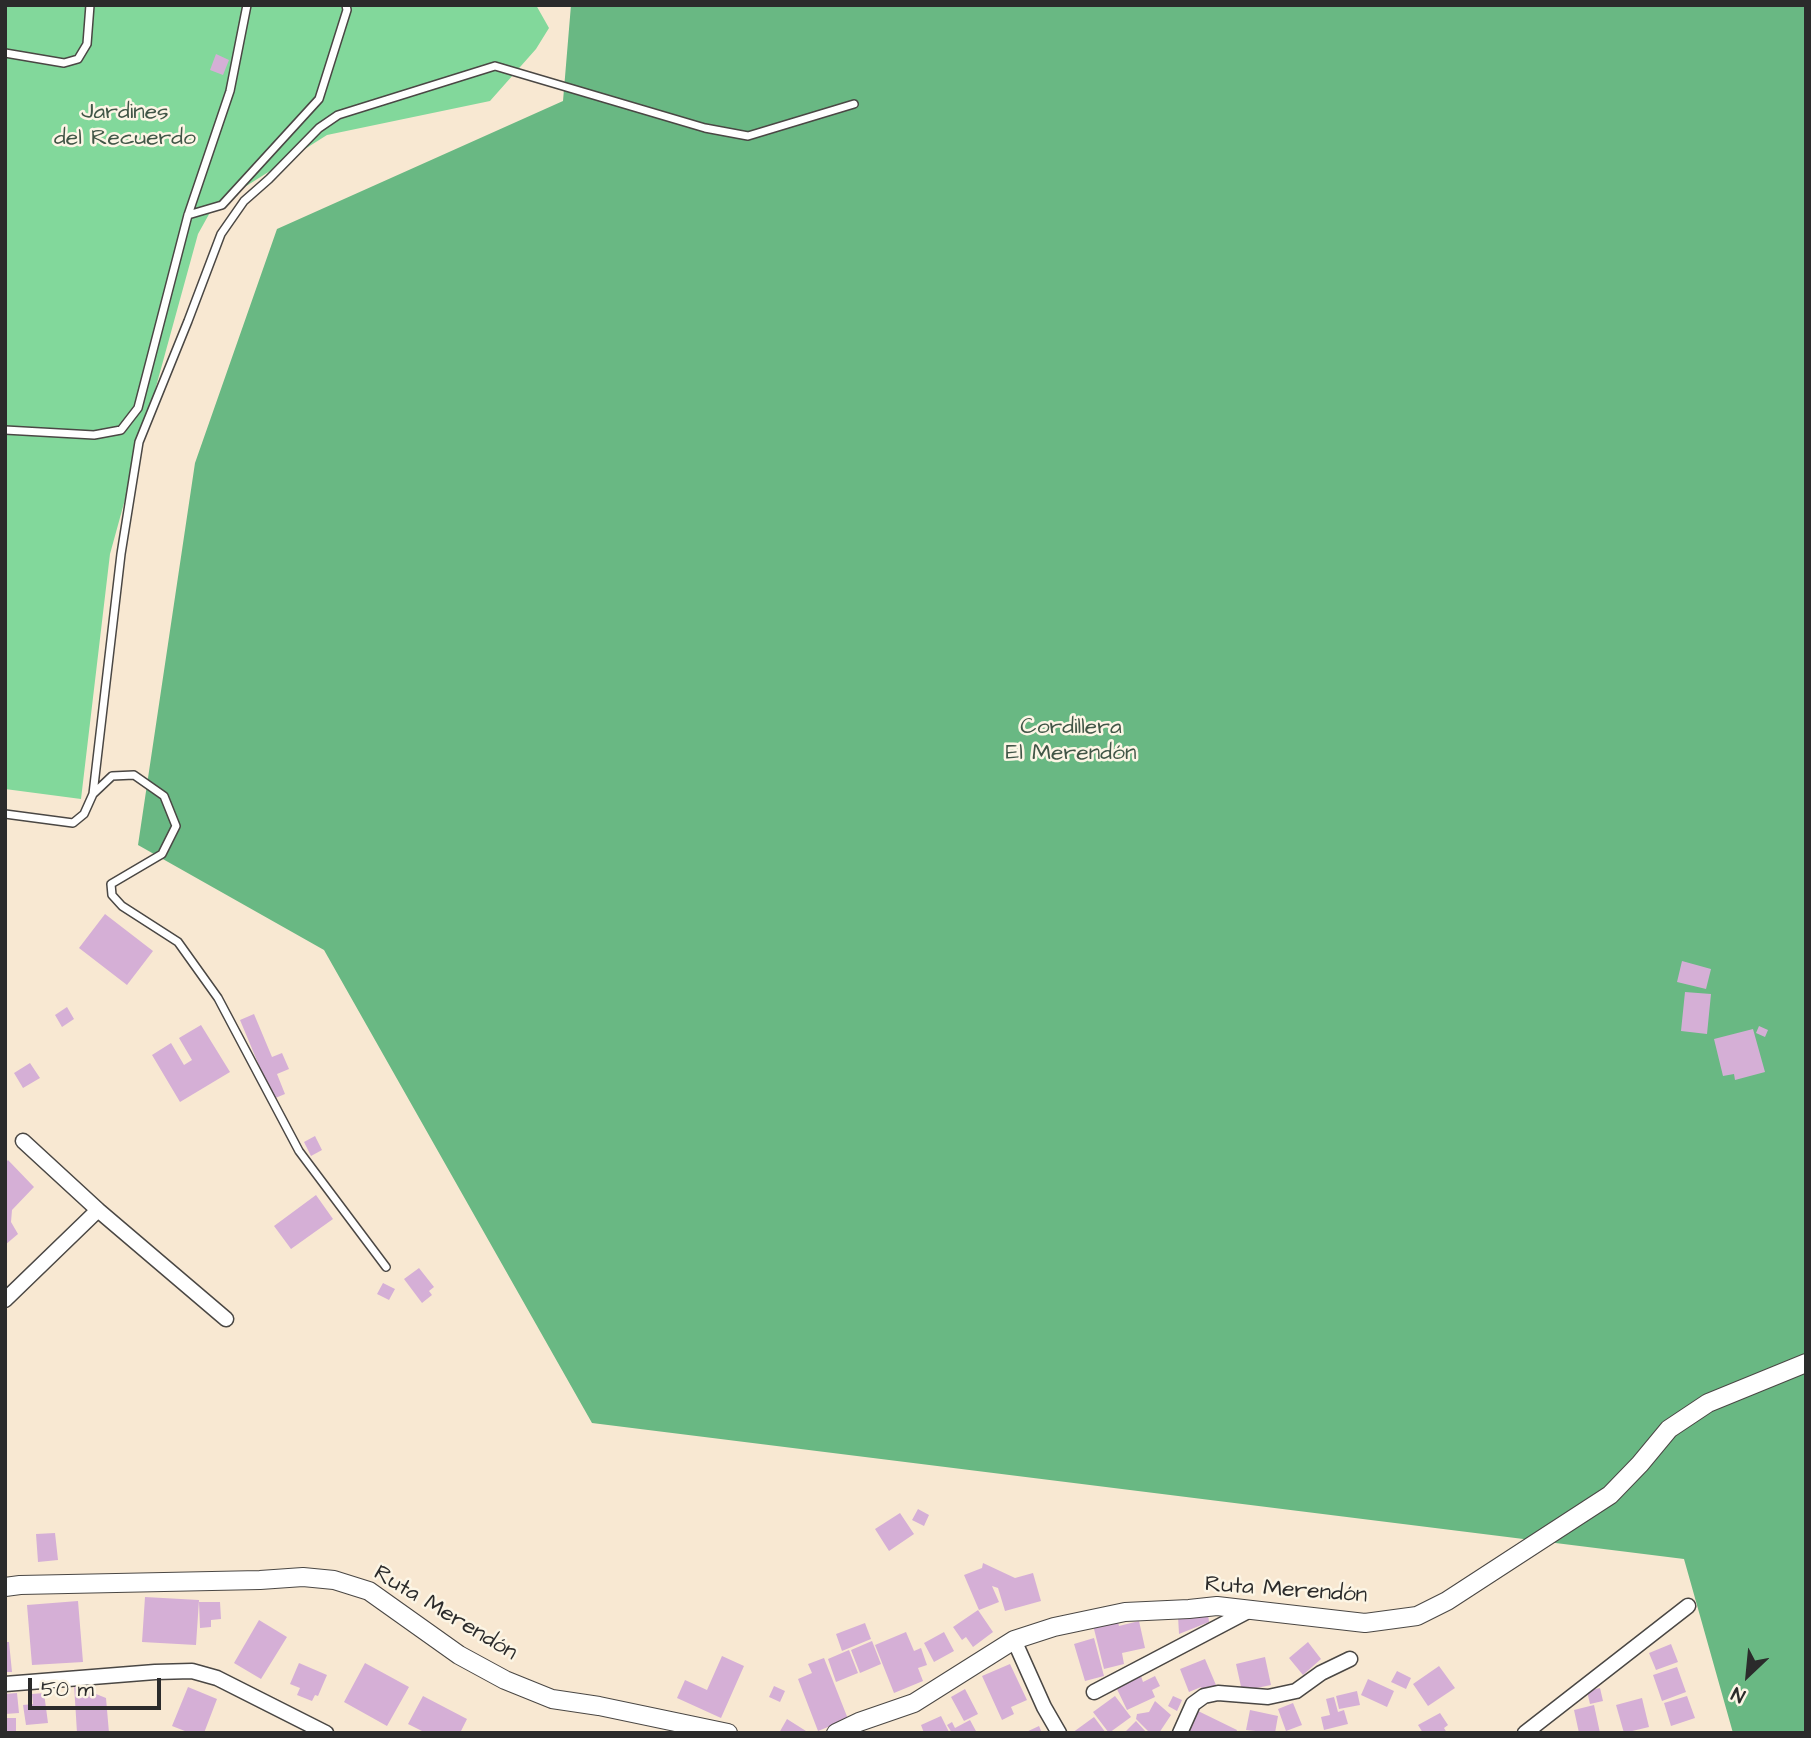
<!DOCTYPE html>
<html>
<head>
<meta charset="utf-8">
<style>
  body { margin:0 }
  #map { position:relative; width:1811px; height:1738px; overflow:hidden; background:#f8e8d2; font-family:"Architects Daughter",sans-serif }
  canvas { display:block }
  .frame { position:absolute; inset:0; border:7px solid #2b2b2b; pointer-events:none }
  .north { position:absolute; left:1713px; top:1640px; width:70px; height:70px; -webkit-text-stroke:5px #fcf5e5; paint-order:stroke; rotate:206deg; font-size:19px; font-weight:700; line-height:28px; text-align:center; color:#2b2b2b }
  .north::after { content:''; display:block; margin:auto; width:24px; height:32px; background:#2b2b2b; clip-path:polygon(50% 0,100% 100%,50% 72%,0 100%) }
  .scale { position:absolute; left:28px; top:1678px; width:133px; height:32px; box-sizing:border-box; border:4px solid #2b2b2b; border-top:0; padding-left:9px; font-size:21px; line-height:24px; white-space:nowrap; color:#2b2b2b; -webkit-text-stroke:5px #fcf5e5; paint-order:stroke }
</style>
</head>
<body>
<div id="map">
<canvas width="1811" height="1738"></canvas>
<div class="frame"></div>
<div class="north">N</div>
<div class="scale">50 m</div>
</div>
<script>
const ctx = document.querySelector('canvas').getContext('2d');
ctx.lineJoin = 'round';
function fillPath(path, color) { ctx.fillStyle = color; ctx.fill(path, 'evenodd'); }
function trace(path, color, width, dash) { ctx.strokeStyle = color; ctx.lineWidth = width; ctx.lineCap = dash ? 'butt' : 'round'; ctx.setLineDash(dash || []); ctx.stroke(path); }
function drawText(font, color, halo, rows, align = 'center') {
  ctx.font = font + ' "Architects Daughter",sans-serif'; ctx.lineWidth = 5; ctx.setLineDash([]); ctx.textBaseline = 'middle'; ctx.strokeStyle = halo; ctx.fillStyle = color; for (const [text, x, y, turn = 0] of rows) {
    ctx.save(); ctx.translate(x, y); ctx.rotate((+turn || 0) * Math.PI / 180); ctx.textAlign = isNaN(turn) ? turn : align; if (halo) ctx.strokeText(text, 0, 0); ctx.fillText(text, 0, 0); ctx.restore();
  }
}
const green = new Path2D(`
  M5,5H536L549,28L536,49L490,101L327,135L213,207L198,234L110,554L81,799L5,789Z`);
const forest = new Path2D(`
  M571,5H1806V1733H1733L1684,1559L592,1423L324,950L138,845L195,463L277,229L563,101Z`);
const building = new Path2D(`
  M216,54L229,60L223,75L210,70Z
  M105,914L153,951L127,985L79,948Z
  M1682,961L1711,969L1706,989L1677,982Z
  M1685,992L1711,994L1707,1034L1681,1031Z
  M67,1007L74,1019L62,1027L55,1015Z
  M254,1014L272,1057L282,1053L289,1069L277,1074L285,1094L273,1099L240,1020Z
  M201,1025L230,1072L180,1102L152,1055L171,1043L184,1065L192,1060L179,1038Z
  M1759,1026L1768,1030L1765,1037L1756,1033Z
  M1753,1029L1765,1072L1735,1080L1734,1074L1723,1076L1714,1039Z
  M30,1063L40,1078L23,1088L14,1073Z
  M315,1136L322,1150L311,1156L304,1142Z
  M8,1160L34,1187L12,1210L11,1222L18,1234L5,1245V1163Z
  M316,1195L333,1219L291,1249L274,1226Z
  M419,1268L434,1287L429,1291L432,1295L422,1303L404,1279Z
  M383,1283L395,1289L389,1300L377,1294Z
  M918,1509L929,1515L924,1526L912,1520Z
  M900,1513L914,1534L889,1551L875,1529Z
  M55,1533L58,1560L38,1562L36,1534Z
  M983,1563L1015,1578L1033,1573L1041,1601L1005,1611L998,1588L992,1586L999,1602L979,1610L964,1575L982,1568Z
  M145,1597L199,1600L196,1645L142,1642Z
  M78,1601L83,1662L32,1665L27,1605Z
  M199,1602H220L221,1619L211,1620V1627L200,1628Z
  M978,1610L993,1632L973,1647L966,1637L962,1640L953,1627Z
  M1208,1614L1209,1622L1179,1634L1178,1616Z
  M1116,1615L1119,1626L1139,1621L1145,1648L1122,1653L1124,1664L1104,1669L1092,1621Z
  M259,1620L287,1637L261,1679L234,1663Z
  M865,1623L871,1639L842,1651L836,1634Z
  M906,1632L914,1651L921,1648L927,1665L918,1668L923,1681L894,1693L875,1645Z
  M944,1632L954,1651L934,1662L924,1643Z
  M1094,1638L1104,1676L1085,1681L1074,1644Z
  M872,1641L881,1664L860,1673L851,1650Z
  M5,1642H9L12,1672H5Z
  M1308,1642L1321,1659L1303,1675L1289,1658Z
  M1671,1644L1678,1662L1656,1670L1649,1653Z
  M849,1650L858,1673L836,1682L828,1659Z
  M722,1656L744,1666L721,1718L677,1698L685,1680L707,1690Z
  M1265,1657L1271,1685L1242,1691L1236,1664Z
  M824,1658L848,1719L818,1731L798,1679L812,1673L808,1664Z
  M1205,1659L1216,1685L1202,1691L1201,1687L1189,1692L1180,1669Z
  M299,1663L327,1675L318,1696L315,1695L312,1701L297,1695L300,1688L290,1684Z
  M365,1663L409,1687L387,1726L344,1702Z
  M1010,1664L1027,1700L1011,1707L1014,1714L1002,1720L982,1676Z
  M1439,1666L1455,1688L1428,1706L1413,1684Z
  M1677,1667L1686,1692L1662,1701L1653,1675Z
  M1397,1671L1411,1678L1406,1689L1391,1682Z
  M1141,1676L1143,1682L1155,1676L1160,1686L1152,1690L1155,1697L1127,1710L1116,1687Z
  M1368,1679L1394,1691L1387,1707L1361,1695Z
  M88,1682L91,1692L106,1698L109,1733H77L74,1684Z
  M774,1686L785,1691L780,1702L769,1697Z
  M188,1687L217,1699L204,1733H190L172,1726Z
  M1600,1688L1603,1701L1590,1704L1587,1691Z
  M965,1689L978,1714L964,1721L951,1697Z
  M1357,1691L1360,1705L1339,1709L1336,1696Z
  M17,1693L19,1713L5,1714V1694Z
  M44,1693L48,1723L26,1725L23,1705L33,1704L32,1694Z
  M423,1696L467,1719L460,1733H426L408,1724Z
  M1115,1696L1131,1717L1109,1733L1093,1712Z
  M1173,1696L1182,1700L1177,1711L1168,1706Z
  M1687,1696L1695,1718L1671,1726L1664,1703Z
  M1334,1697L1338,1712L1344,1710L1348,1724L1324,1730L1321,1717L1330,1715L1326,1699Z
  M1642,1698L1649,1727L1624,1733L1616,1705Z
  M1155,1701L1171,1715L1159,1733H1150L1136,1719L1137,1714L1149,1712Z
  M1293,1703L1302,1725L1286,1731L1278,1709Z
  M1594,1705L1600,1733H1579L1574,1710Z
  M1194,1709L1237,1730L1236,1733H1182Z
  M1250,1710L1278,1716L1275,1733L1246,1730Z
  M1440,1713L1448,1725L1444,1728L1447,1733H1423L1418,1725Z
  M941,1716L949,1732L924,1733L921,1725Z
  M1094,1717L1106,1733H1072Z
  M5,1718H16V1733H5Z
  M787,1719L806,1731L805,1733H779Z
  M970,1720L977,1733H952L947,1725L952,1722L955,1728Z
  M1136,1721L1147,1733H1124Z
  M1039,1726L1042,1733H1024Z`);
const service = new Path2D(`
  M5,53L64,63L78,59L87,44L90,5
  M188,215L222,205L319,99L347,10L346,5
  M5,430L94,435L121,430L138,408L188,215L230,91L247,5
  M93,794L121,554L139,442L188,321L221,234L244,201L269,179L319,128L338,115L495,66L705,128L748,136L854,104
  M5,814L73,823L84,814L93,794L112,776L134,775L164,796L176,826L162,854L111,884L112,895L122,906L178,942L218,998L299,1151L386,1267`);
const minor = new Path2D(`
  M23,1141L98,1210L226,1319
  M5,1300L98,1210
  M1014,1640L1044,1707L1059,1733
  M5,1684L155,1672L192,1671L217,1678L326,1733
  M1094,1692L1252,1609
  M1180,1733L1193,1704L1204,1696L1218,1693L1268,1697L1296,1691L1321,1673L1350,1659
  M1525,1733L1688,1606`);
const tertiary = new Path2D(`
  M5,1587L20,1585L260,1580L303,1577L334,1580L369,1591L459,1655L505,1680L552,1699L599,1706L728,1733
  M836,1733L859,1722L914,1703L1014,1640L1054,1627L1125,1612L1189,1609L1217,1606L1365,1623L1417,1616L1447,1601L1610,1495L1640,1464L1669,1429L1708,1403L1806,1363`);
const parkNames = [
  ["Jardines",125,113],
  ["del Recuerdo",125,139],
  ["Cordillera",1071,728],
  ["El Merendón",1071,754]
];
const streetNames = [
  ["Ruta Merendón",1286,1591,4],
  ["Ruta Merendón",445,1614,31]
];
fillPath(green, '#82d89b');
fillPath(forest, '#69b883');
fillPath(building, '#d5afd6');
trace(service, '#4a4744', 10);
trace(minor, '#4a4744', 17);
trace(tertiary, '#4a4744', 20);
trace(service, '#fff', 7);
trace(minor, '#fff', 14);
trace(tertiary, '#fff', 18);
drawText('23px', '#415647', '#fcf5e5', parkNames);
drawText('23px', '#2b2b2b', '#fcf5e5', streetNames);
</script>
</body>
</html>
